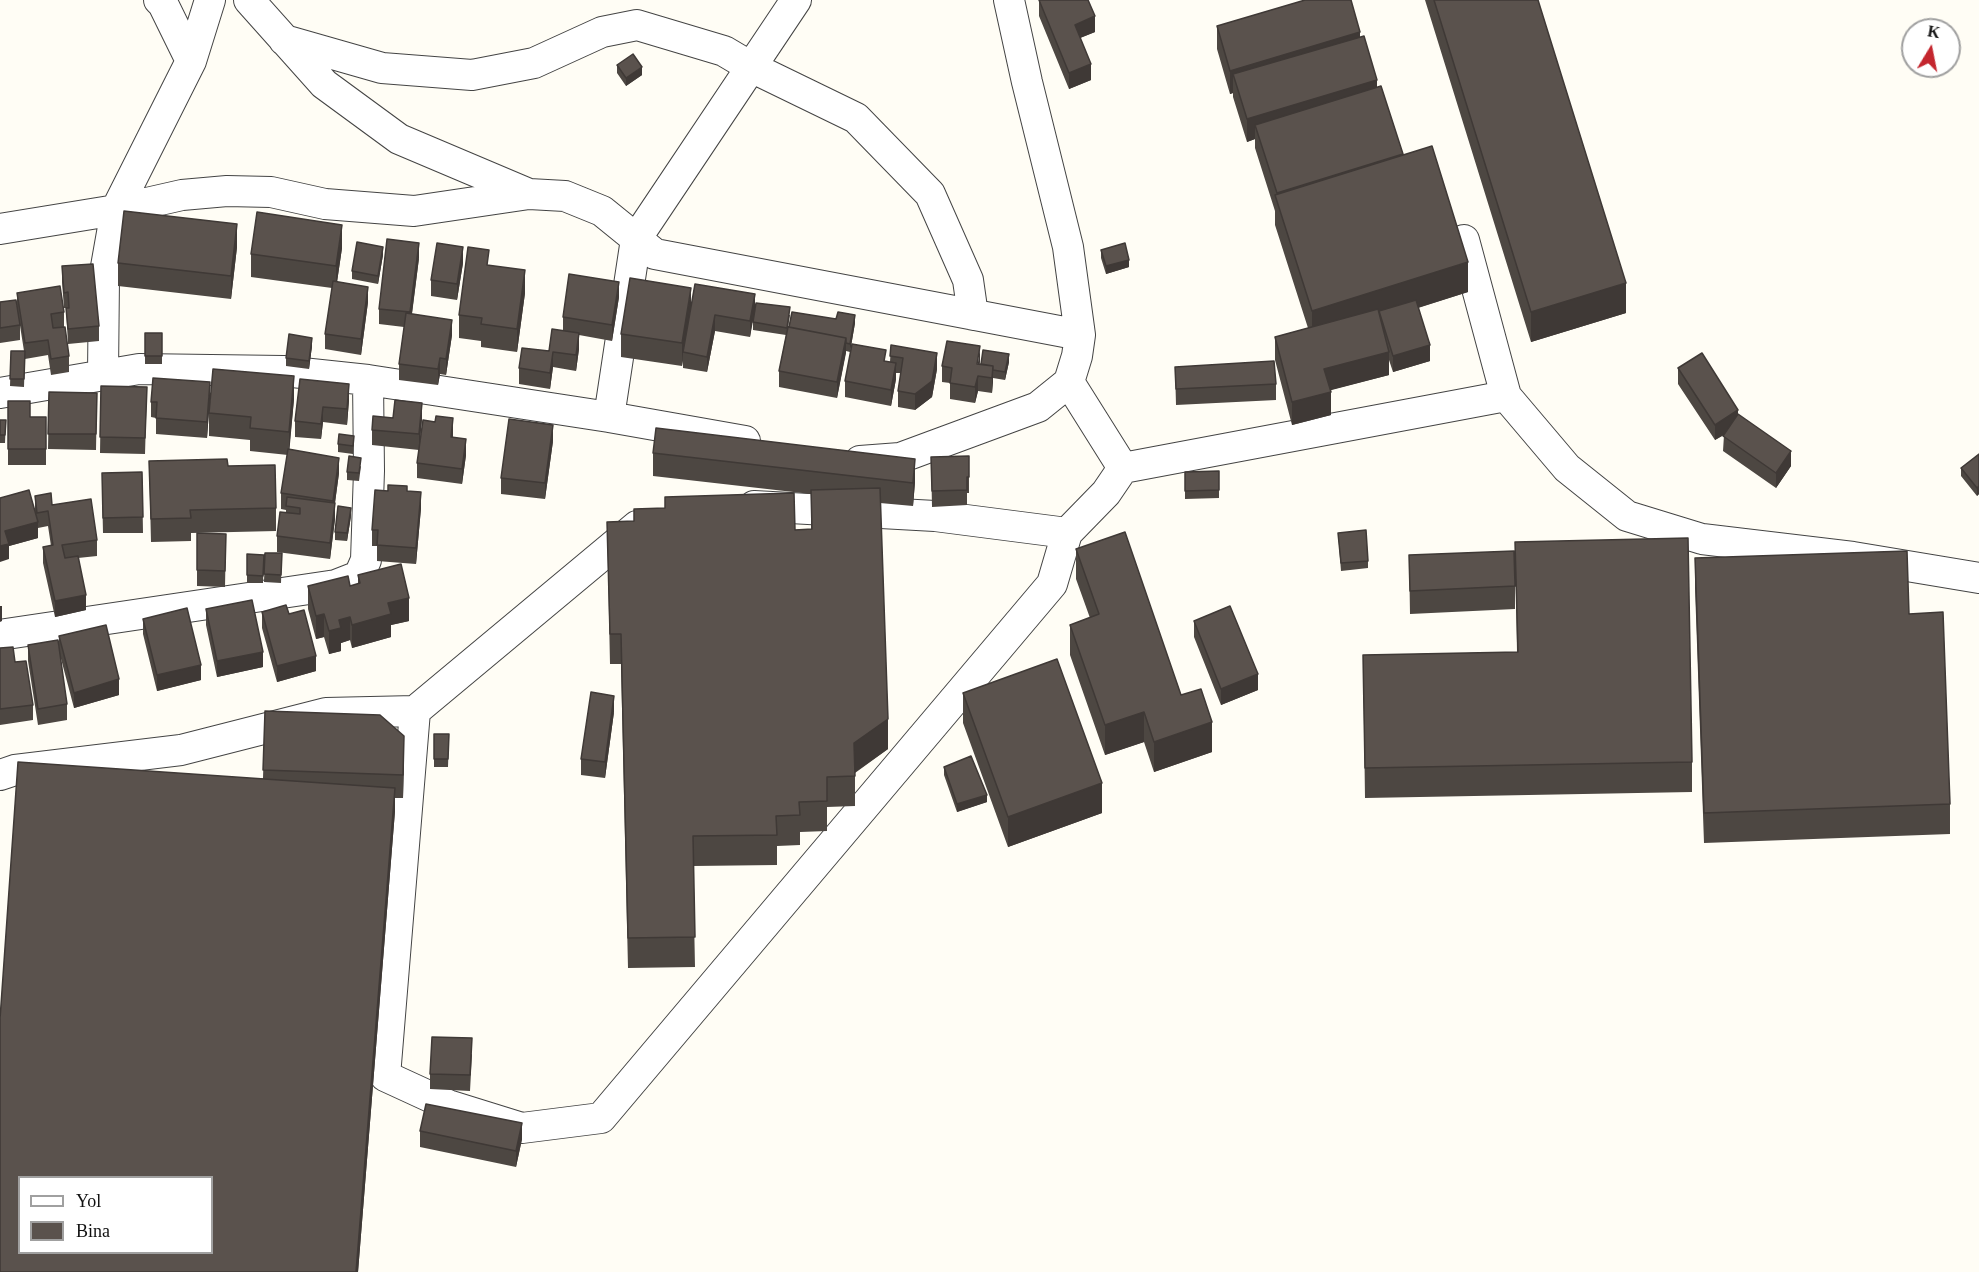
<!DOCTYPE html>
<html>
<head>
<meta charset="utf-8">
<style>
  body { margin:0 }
  #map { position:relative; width:1979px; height:1272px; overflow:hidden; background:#fffdf5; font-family:"Times New Roman",serif }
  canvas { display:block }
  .legend { position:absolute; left:18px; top:1176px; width:195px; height:78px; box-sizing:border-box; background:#fff; border:2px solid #a0a0a0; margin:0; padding:8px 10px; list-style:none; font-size:18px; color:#111 }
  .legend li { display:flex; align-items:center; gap:12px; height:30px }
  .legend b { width:30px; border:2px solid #a0a0a0 }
  .north { position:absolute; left:1901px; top:18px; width:60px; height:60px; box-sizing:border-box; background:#fff; border:2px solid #a0a0a0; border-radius:50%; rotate:10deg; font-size:16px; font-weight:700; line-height:24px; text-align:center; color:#111 }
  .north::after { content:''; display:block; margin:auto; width:21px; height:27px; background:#c4262e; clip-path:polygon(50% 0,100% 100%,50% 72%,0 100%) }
</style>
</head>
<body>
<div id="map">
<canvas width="1979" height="1272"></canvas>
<ul class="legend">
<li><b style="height:8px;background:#fff"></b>Yol</li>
<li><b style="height:16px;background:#5a524d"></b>Bina</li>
</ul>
<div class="north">K</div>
</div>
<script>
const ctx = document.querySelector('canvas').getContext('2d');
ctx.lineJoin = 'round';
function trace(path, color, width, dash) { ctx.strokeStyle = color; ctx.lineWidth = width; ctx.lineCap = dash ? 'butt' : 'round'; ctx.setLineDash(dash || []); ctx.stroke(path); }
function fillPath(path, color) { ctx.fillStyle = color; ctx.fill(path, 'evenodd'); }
const street = new Path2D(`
  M159,0L163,4L191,61
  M249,0L324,84L399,139L529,194
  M284,40L382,68L472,75L534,63L602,32L637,25L724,51L751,67L856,118L930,194L968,280L973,315
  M0,229L116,210L182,195L227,191L271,192L325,204L414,211L529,194L565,196L602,211L655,254L1080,335
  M1464,240L1506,396
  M103,374L104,278L116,210L191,61L210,0
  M1069,382L1123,468L1506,396L1567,468L1627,516L1702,539L1853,557L1979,578
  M0,393L139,369L283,371L368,380L609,417L745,441
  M609,417L636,239L796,0
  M860,461L900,458L1038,407L1069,382L1077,356L1080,335L1068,247L1027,82L1009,0
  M754,506L935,516L1067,533L1106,493L1123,468
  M0,635L336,585L359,576L366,560L369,471L368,380
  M415,711L385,1076L448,1105L522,1128L601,1118L1052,584L1067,533
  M0,775L15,770L181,750L326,713L415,711L637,526`);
const wall = new Path2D(`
  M1039,0L1095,32L1080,38L1091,80L1069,89L1039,16Z
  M1425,0H1538L1626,313L1531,342Z
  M1217,26L1360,37L1377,87L1403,155L1468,292L1418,308L1430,361L1393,372L1389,360V375L1330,390L1331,415L1292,425L1275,360V337L1308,328L1275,225V211L1255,148V139L1247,142L1233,97V93L1230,94L1217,49Z
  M617,65L642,75L626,86L617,73Z
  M237,247L231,299L118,286V263Z
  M342,248L337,282L368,302L361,355L325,349V334L332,288L251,277V254Z
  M1101,250L1129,267L1106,274L1101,258Z
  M383,255L378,284L352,279V271Z
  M419,258L412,314L452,335L446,375L440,374L438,385L399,380V364L404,327L379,324V309Z
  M463,263L457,300L431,296V280Z
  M489,265L525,293L517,352L481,347V341L459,338V315Z
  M62,266L99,326V341L68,344L66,308H68H64L62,282Z
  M17,293L64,312V327L69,356V372L51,375L48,355L25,359V354L24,387L10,386L11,351H24L18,313L20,325V340L0,343V302L17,308Z
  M619,297L612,341L579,335V349L576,371L553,367L550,389L519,384V368L549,351L563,330V317Z
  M691,306L755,309L790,315L788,327L855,323L850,352L846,351L837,398L779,387V371L786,335L753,330V317L750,337L715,331L707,372L683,368V361L682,366L621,357V334Z
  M145,333H162V364H145Z
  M891,345L937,369L932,397L915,410L898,407V391L901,373H896V379L891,406L845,397V381L886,361L890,362Z
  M312,346L309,369L286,366V358Z
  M1009,362L1005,380L993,378L992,393L978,391L975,403L950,399V383L942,382V366Z
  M1175,367L1276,384V400L1176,405Z
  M1678,368L1738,414L1791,466L1776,488L1723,451L1724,435L1715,440L1678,384Z
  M300,379L349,400L347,425L323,422L321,439L295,437V421Z
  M101,386L147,387L145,454L100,453Z
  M49,392L97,393L96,450L48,449Z
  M210,398L207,438L156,434V418L151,417V402Z
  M294,399L289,450L339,473L335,503V519L330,559L277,552V536L286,512V510L281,509V493L288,455L250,451V440L209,436V413Z
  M8,401L30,417H46V465H8Z
  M393,418L422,419L420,441L453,434V437L466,455L462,484L417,478V463L419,450L372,445V430Z
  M0,420H6L5,443H0Z
  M553,441L545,499L501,494V478Z
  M338,444H354L353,454L338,452Z
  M653,453L915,482L913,506L880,503L888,749L855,773V806L827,807V831L800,832V845L777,846V865L693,866L695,967L628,968L621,664H610L607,522L795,530L811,529V494L653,476Z
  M1979,454V494L1977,496L1961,476V468Z
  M931,457L969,477V493H967V505L932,507Z
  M149,461L228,466L276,508V531L191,533V541L151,542Z
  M361,466L359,481L347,480V472Z
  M1219,471V498L1185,499V472Z
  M142,472L143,533H103L102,489Z
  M388,491H407L421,508L416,564L377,561V546H372V530Z
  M35,496L52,505L97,540V556L78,558L86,610L55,617L43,563V547L51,546L48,526L38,528V538L9,546V559L0,498L35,513Z
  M351,516L347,541L335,540V532Z
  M197,533L226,534L225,587L197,586Z
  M1338,533L1368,561V568L1341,571Z
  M1515,542L1692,762V792L1365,798L1363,655L1517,652Z
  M1076,549L1181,695L1212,752L1154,772L1144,742L1105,755L1070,655V625L1090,618L1076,579Z
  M265,553H282L281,583L264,582Z
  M247,554L264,555L263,583H247Z
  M1409,555L1515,586V609L1410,614Z
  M1695,558L1909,614L1950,804V834L1704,843L1695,588Z
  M358,575L409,621L391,625V637L352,648L350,640L341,643V651L329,654L324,637L316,639L308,609V586H350L358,584Z
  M206,609L263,667L217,677L206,625Z
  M262,612L289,614L316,671L277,682L262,628Z
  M143,619L201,680L157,691L143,634Z
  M1194,621L1258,690L1221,705L1194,637Z
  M59,636L119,695L74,708L60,655L67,704V720L38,725L28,661V645L59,650Z
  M0,648L15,662L33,705V720L0,725Z
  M963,693L1102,813L1008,847L963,723Z
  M265,711L404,759L403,798H395V811L358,1272H0L263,778Z
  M614,712L605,778L581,775V759Z
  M434,734H449L448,767H434Z
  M944,767L987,802L957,812L944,775Z
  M472,1054L470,1091L430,1089V1074Z
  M420,1131L522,1139L516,1167L420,1147Z`);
const shadedWall = new Path2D(`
  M1095,16V32L1075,40V25Z
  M1360,32V55L1233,74V93L1230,94V71Z
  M1091,64V80L1069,89V73Z
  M642,67V75L626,86V78Z
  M1377,80V103L1255,125V139L1247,142V119Z
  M1403,154V177L1277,200V193Z
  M237,224V247L231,299V276Z
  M342,225V248L336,289V266Z
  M419,243V258L410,328V312Z
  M383,247V255L378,284V276Z
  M463,247V263L457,300V284Z
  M1129,260V267L1106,274V266Z
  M1468,262V292L1312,341V311Z
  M525,270V293L517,352V329Z
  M619,282V297L612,341V325Z
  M1626,283V313L1531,342V312Z
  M368,287V302L361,355V339Z
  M691,288V311L683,352L682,366V343Z
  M755,294V310L750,337V321Z
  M715,315V331L707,372V357Z
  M855,315V323L850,352V344Z
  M452,320V335L446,375V359Z
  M579,333V349L576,371V355Z
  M312,338V346L309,369V361Z
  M846,338V353L837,398V382Z
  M1430,345V361L1393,372V356Z
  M980,346V362L978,378V391L975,403V387Z
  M553,352V367L550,389V373Z
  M1389,352V375L1324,392V369Z
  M937,353V369L932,397L915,410V394Z
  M1009,354V362L1005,380V372Z
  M440,358V374L438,385V369Z
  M896,363V379L891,406V390Z
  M993,366V382L992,393V378Z
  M294,376V399L289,455V432Z
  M210,382V398L207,438V422Z
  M349,384V400L347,425V409Z
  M1331,392V415L1292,425V402Z
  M422,403V419L419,450V434Z
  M323,407V422L321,439V424Z
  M1738,410V426L1715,440V425Z
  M453,418V434L451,452V437Z
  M553,425V441L545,499V483Z
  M466,439V455L462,484V469Z
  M1791,451V466L1776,488V473Z
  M339,458V473L333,517V501Z
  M915,459V482L913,506V483Z
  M1979,486V494L1977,496V488Z
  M421,492V508L416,564V548Z
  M335,503V519L330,559V543Z
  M351,508V516L347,541V533Z
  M38,522V538L9,546V559L0,562V546L5,531Z
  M86,595V610L55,617V601Z
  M409,598V621L391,625V637L352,648V625L388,603Z
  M0,606H2V621L0,622Z
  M324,614V637L316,639V616Z
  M350,617V640L341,643V651L329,654V631L339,620Z
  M263,652V667L217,677V661Z
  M316,656V671L277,682V666Z
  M201,665V680L157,691V675Z
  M1258,674V690L1221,705V689Z
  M119,679V695L74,708V693Z
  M614,696V712L605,778V762Z
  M1144,712V742L1105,755V725Z
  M888,719V749L854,773V743Z
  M1212,722V752L1154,772V742Z
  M404,736V759L403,798V775Z
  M1102,783V813L1008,847V817Z
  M395,788V811L358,1272H356Z
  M987,795V802L957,812V804Z
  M522,1123V1139L516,1167V1151Z`);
const building = new Path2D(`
  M1039,0H1088L1095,16L1075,25L1091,64L1069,73Z
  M1305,0H1351L1360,32L1230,71L1217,26Z
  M1434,0H1538L1626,283L1531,312Z
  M1364,36L1377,80L1247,119L1233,74Z
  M633,54L642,67L626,78L617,65Z
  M1381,86L1403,154L1277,193L1255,125Z
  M1432,146L1468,262L1312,311L1275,195Z
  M124,211L237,224L231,276L118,263Z
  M257,212L342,225L336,266L251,254Z
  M387,239L419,243L410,312L379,309Z
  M357,242L383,247L378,276L352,271Z
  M437,243L463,247L457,284L431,280Z
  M1125,243L1129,260L1106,266L1101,250Z
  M468,247L489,250L487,265L525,270L517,329L481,324L482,318L459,315Z
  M93,264L99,326L68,329L66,308H69L68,292L64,293L62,266Z
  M569,274L619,282L612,325L563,317Z
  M630,278L691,288L682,343L621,334Z
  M333,281L368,287L361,339L325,334Z
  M695,284L755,294L750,321L715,315L707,357L683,352Z
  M60,286L64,312L51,314L53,328L65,327L69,356L51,359L48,340L25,343L17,293Z
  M16,300L20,325L0,328V302Z
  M1416,300L1430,345L1393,356L1379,311Z
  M756,303L790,307L787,328L753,322Z
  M1378,309L1389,352L1324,369L1331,392L1292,402L1275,337Z
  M792,312L836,319L838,312L855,315L850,344L846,343V338L789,327Z
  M406,313L452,320L446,359L440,358L438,369L399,364Z
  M788,327L846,338L837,382L779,371Z
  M552,329L579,333L576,355L553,352L550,373L519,368L522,348L549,351Z
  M145,333H162V356H145Z
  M289,334L312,338L309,361L286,358Z
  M947,341L980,346L977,364L993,366L992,378L978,376L975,387L950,383L952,368L942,366Z
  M852,344L886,350L884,361L896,363L891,390L845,381Z
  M891,345L937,353L932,381L915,394L898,391L903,358L890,356Z
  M983,350L1009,354L1005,372L993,370V366L981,364Z
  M11,351H25L24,379H10Z
  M1702,353L1738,410L1715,425L1678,368Z
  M1274,361L1276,384L1176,389L1175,367Z
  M213,369L294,376L289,432L250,428L251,417L209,413Z
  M153,378L210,382L207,422L156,418L157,402H151Z
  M300,379L349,384L347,409L323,407L321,424L295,421Z
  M101,386L147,387L145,438L100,437Z
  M49,392L97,393L96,434H48Z
  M395,400L422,403L419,434L372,430L373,416L393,418Z
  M8,401H30V417H46V449H8Z
  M1738,414L1791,451L1776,473L1723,436Z
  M436,416L453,418L451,437L466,439L462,469L417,463L423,420L435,422Z
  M509,419L553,425L545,483L501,478Z
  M0,420H6L5,435H0Z
  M656,428L915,459L913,483L653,453Z
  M339,434L354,436L353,446L338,444Z
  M288,449L339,458L333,501L281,493Z
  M1979,454V486L1977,488L1961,468Z
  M349,456L361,458L359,473L347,472Z
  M969,456V477H967V490L932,491L931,457Z
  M227,459L228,466L275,465L276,508L190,510L191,518L151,519L149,461Z
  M1219,471V490L1185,491V472Z
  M142,472L143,517L103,518L102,473Z
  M388,485L407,486V491L421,492L416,548L377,545L378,530H372L375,490L388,491Z
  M880,488L888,719L854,743L855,776L827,777V801L799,802L800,815L776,816L777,835L693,836L695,937L628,938L621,634H610L607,522L634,521V509L665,508V497L794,493L795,530L812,529L811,490Z
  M29,490L38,522L5,531L9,544L0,546V498Z
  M51,493L52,505L91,499L97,540L62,545L65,558L78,556L86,595L55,601L43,547L53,545L48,511L37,513L35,496Z
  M287,497L335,503L330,543L277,536L280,512L300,514V508L286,506Z
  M338,506L351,508L347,533L335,532Z
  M1366,530L1368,561L1341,563L1338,533Z
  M1125,532L1181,695L1201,689L1212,722L1154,742L1144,712L1105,725L1070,625L1099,614L1076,549Z
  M197,533L226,534L225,571L197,570Z
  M1688,538L1692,762L1365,768L1363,655L1518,652L1515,542Z
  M1514,551L1515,586L1410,591L1409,555Z
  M1907,551L1909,614L1943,612L1950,804L1704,813L1695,558Z
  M265,553H282L281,575L264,574Z
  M247,554L264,555L263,576L247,575Z
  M401,564L409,598L388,603L391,614L352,625L350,617L339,620L341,628L329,631L324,614L316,616L308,586L348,576L350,586L360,583L358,575Z
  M252,600L263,652L217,661L206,609Z
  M286,605L289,614L304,610L316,656L277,666L262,612Z
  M1230,606L1258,674L1221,689L1194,621Z
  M187,608L201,665L157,675L143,619Z
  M106,625L119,679L74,693L59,636Z
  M58,640L67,704L38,709L28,645Z
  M13,647L15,662L26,661L33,705L0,709V648Z
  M1057,659L1102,783L1008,817L963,693Z
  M591,692L614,696L605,762L581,759Z
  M265,711L380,715L404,736L403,775L263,770Z
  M434,734H449L448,759H434Z
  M971,756L987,795L957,804L944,767Z
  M18,762L395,788L356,1272H0V1019ZM20,1178H212V1252H20Z
  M432,1037L472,1038L470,1075L430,1074Z
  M426,1104L522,1123L516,1151L420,1131Z`);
trace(street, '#444', 32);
trace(street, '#fff', 30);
fillPath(wall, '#4d4742');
fillPath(shadedWall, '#3f3936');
fillPath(building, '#5a524d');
trace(building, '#3f3936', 1.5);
</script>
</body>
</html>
